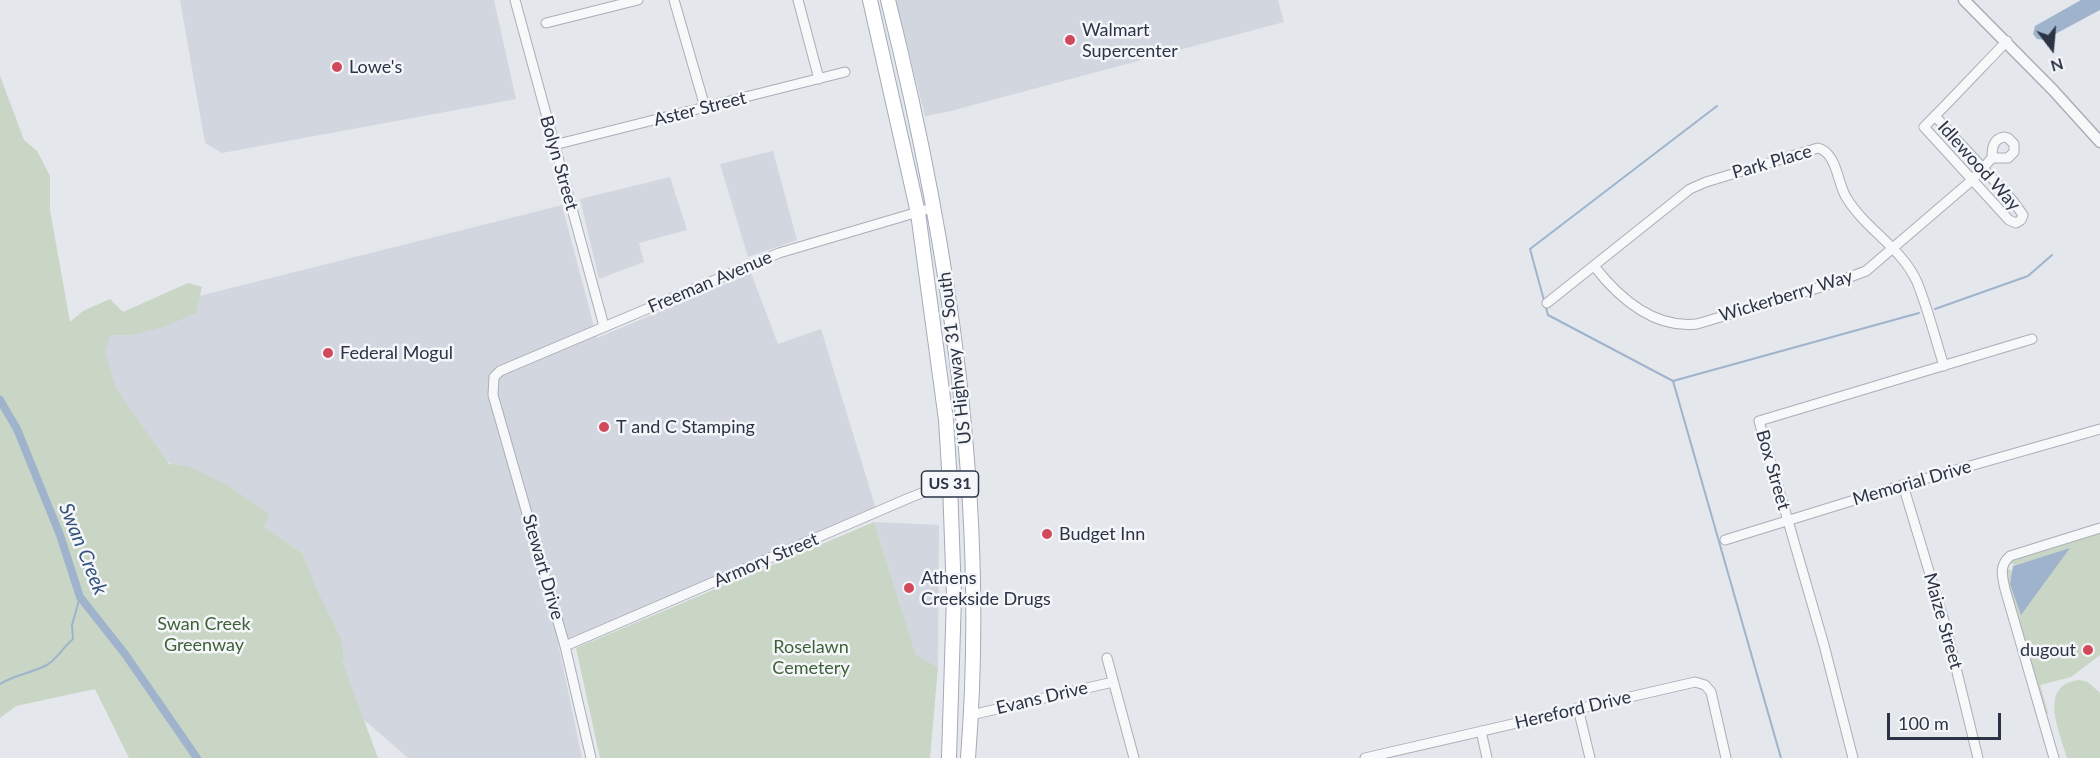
<!DOCTYPE html>
<html>
<head>
<meta charset="utf-8">
<style>
  body { margin:0 }
  #map { position:relative; width:2100px; height:758px; overflow:hidden; background:#e4e7ec; font-family:Lato,sans-serif }
  canvas { display:block }
  .north { position:absolute; left:2022px; top:18px; width:60px; height:60px; -webkit-text-stroke:4px #f4f6f9; paint-order:stroke; rotate:164deg; font-size:16px; font-weight:700; line-height:24px; text-align:center; color:#2b3445 }
  .north::after { content:''; display:block; margin:auto; width:21px; height:27px; background:#2b3445; clip-path:polygon(50% 0,100% 100%,50% 72%,0 100%) }
  .scale { position:absolute; left:1887px; top:713px; width:114px; height:27px; box-sizing:border-box; border:3px solid #2b3445; border-top:0; padding-left:8px; font-size:18px; line-height:21px; white-space:nowrap; color:#2b3445; -webkit-text-stroke:4px #f4f6f9; paint-order:stroke }
</style>
</head>
<body>
<div id="map">
<canvas width="2100" height="758"></canvas>
<div class="north">N</div>
<div class="scale">100 m</div>
</div>
<script>
const ctx = document.querySelector('canvas').getContext('2d');
ctx.lineJoin = 'round';
function fillPath(path, color) { ctx.fillStyle = color; ctx.fill(path, 'evenodd'); }
function trace(path, color, width, dash) { ctx.strokeStyle = color; ctx.lineWidth = width; ctx.lineCap = dash ? 'butt' : 'round'; ctx.setLineDash(dash || []); ctx.stroke(path); }
function drawText(font, color, halo, rows, align = 'center') {
  ctx.font = font + ' Lato,sans-serif'; ctx.lineWidth = 5; ctx.setLineDash([]); ctx.textBaseline = 'middle'; ctx.strokeStyle = halo; ctx.fillStyle = color; for (const [text, x, y, turn = 0] of rows) {
    ctx.save(); ctx.translate(x, y); ctx.rotate((+turn || 0) * Math.PI / 180); ctx.textAlign = isNaN(turn) ? turn : align; if (halo) ctx.strokeText(text, 0, 0); ctx.fillText(text, 0, 0); ctx.restore();
  }
}
const built = new Path2D(`
  M180,0H494L516,99L222,153L205,143Z
  M896,0H1278L1284,22L947,112L925,116Z
  M773,151L797,240L748,257L720,164Z
  M670,177L687,230L639,243L644,262L599,279L580,199Z
  M562,205L597,338L751,273L778,344L821,329L876,509L558,643L582,758H408L362,718L303,554L167,461L71,328Z
  M874,522L939,525L938,667L916,655Z`);
const green = new Path2D(`
  M0,76L24,140L37,151L50,176V210L70,322L83,311L110,299L123,312L188,283L202,287L196,313L166,326L134,335H110L105,352L116,388L169,464L188,466L224,483L269,514L264,527L303,554L315,586L341,639L344,659L342,661L378,758H129L95,689L16,706L0,718Z
  M874,522L916,655L938,667L930,758H600L576,648Z
  M2100,532V655L2071,677L2040,685L2048,713L2046,716L2005,574L2006,568L2012,571L2010,584L2069,549L2015,565L2009,562L2014,559Z
  M2079,680L2088,682L2100,693V758H2067C2060,732 2037,685 2079,680Z`);
const water = new Path2D(`
  M2081,0H2100V10L2044,40L2037,39L2033,34L2035,26Z
  M2070,548L2021,615L2010,584L2013,566Z`);
const stream = new Path2D(`
  M1717,106L1530,249L1548,315L1673,381L1919,313
  M1935,309L2028,276L2052,255
  M1673,381L1781,758
  M0,684C14,675 31,673 45,666C56,661 63,647 73,639L72,625L80,597`);
const canal = new Path2D(`
  M0,400L17,429L60,535L80,597L125,654L197,758`);
const minor = new Path2D(`
  M515,0L604,326
  M674,0L705,107
  M798,0L819,79
  M546,23L638,0
  M1935,116L2013,201L2023,215L2021,220L2016,223L2009,220L1924,127C1952,99 1979,70 2007,41
  M2004,137L2008,138L2014,144V152L2008,158H1992C1992,148 1993,139 2004,137Z
  M554,145L845,72
  M1594,266C1619,298 1653,329 1697,324L1831,284L1866,271L1971,181L1992,158
  M1547,303L1690,189L1706,182L1818,148C1837,153 1837,182 1846,197C1865,229 1902,248 1917,282C1928,309 1935,338 1944,366
  M1903,485L1947,631L1978,758
  M1725,540L1903,485L2100,429
  M565,646L909,498L968,475
  M1107,658L1134,758
  M1578,708L1590,758
  M971,715L1113,682
  M1481,731L1487,758
  M591,758L565,646L493,395L494,377L500,371L779,253L935,207
  M1365,758L1695,682L1705,685L1711,692L1726,758
  M1853,758L1824,645L1759,421L2032,339
  M2054,758L2005,589C2002,575 1999,566 2010,556L2100,528`);
const tertiary = new Path2D(`
  M1964,0L2053,90L2100,142`);
const primary = new Path2D(`
  M870,0L918,213L946,420L950,484L954,596L949,758
  M888,0C950,247 988,502 968,758`);
const markers = [
  [1070,40,6,"#d1495b"],
  [337,67,6,"#d1495b"],
  [328,353,6,"#d1495b"],
  [604,427,6,"#d1495b"],
  [1047,534,6,"#d1495b"],
  [909,588,6,"#d1495b"],
  [2088,650,6,"#d1495b"]
];
const shields = [
  [950,484,57]
];
const shieldNames = [
  ["US 31",950,484]
];
const poiNames = [
  ["Walmart",1082,30],
  ["Supercenter",1082,51],
  ["Lowe's",349,67],
  ["Federal Mogul",340,353],
  ["T and C Stamping",616,427],
  ["Budget Inn",1059,534],
  ["Athens",921,578],
  ["Creekside Drugs",921,599],
  ["dugout",2076,650,"right"]
];
const streetNames = [
  ["Aster Street",700,109,-14],
  ["Park Place",1772,162,-16],
  ["Bolyn Street",559,163,74],
  ["Idlewood Way",1979,166,48],
  ["Freeman Avenue",710,282,-23],
  ["Wickerberry Way",1786,296,-17],
  ["US Highway 31 South",955,358,-97],
  ["Box Street",1773,470,74],
  ["Memorial Drive",1912,483,-16],
  ["Armory Street",766,560,-23],
  ["Stewart Drive",543,567,74],
  ["Maize Street",1943,621,74],
  ["Evans Drive",1042,698,-13],
  ["Hereford Drive",1573,710,-13]
];
const parkNames = [
  ["Swan Creek",204,624],
  ["Greenway",204,645],
  ["Roselawn",811,647],
  ["Cemetery",811,668]
];
const waterNames = [
  ["Swan Creek",83,549,68]
];
fillPath(built, '#d2d6de');
fillPath(green, '#c9d6c5');
fillPath(water, '#9fb4cc');
trace(stream, '#9fb4cc', 2);
trace(canal, '#9fb4cc', 8);
trace(minor, '#a9aeb7', 11);
trace(tertiary, '#a9aeb7', 13);
trace(primary, '#a3abb8', 16);
trace(minor, '#f7f8fa', 9);
trace(tertiary, '#f7f8fa', 10);
trace(primary, '#fff', 14);
for (const [x, y, r, color] of markers) { const dot = new Path2D(); dot.arc(x, y, r, 0, 2 * Math.PI); ctx.fillStyle = color; ctx.fill(dot); trace(dot, '#f4f6f9', 2); }
for (const [x, y, w] of shields) { const box = new Path2D(); box.roundRect(x - w / 2, y - 13, w, 26, 4.5); ctx.fillStyle = '#f4f6f9'; ctx.fill(box); trace(box, '#2b3445', 1.5); }
drawText('bold 16px', '#2b3445', null, shieldNames);
drawText('18px', '#2b3445', '#f4f6f9', poiNames, 'left');
drawText('18px', '#2b3445', '#f4f6f9', streetNames);
drawText('18px', '#3f6138', '#f4f6f9', parkNames);
drawText('italic 20px', '#34527a', '#f4f6f9', waterNames);
</script>
</body>
</html>
